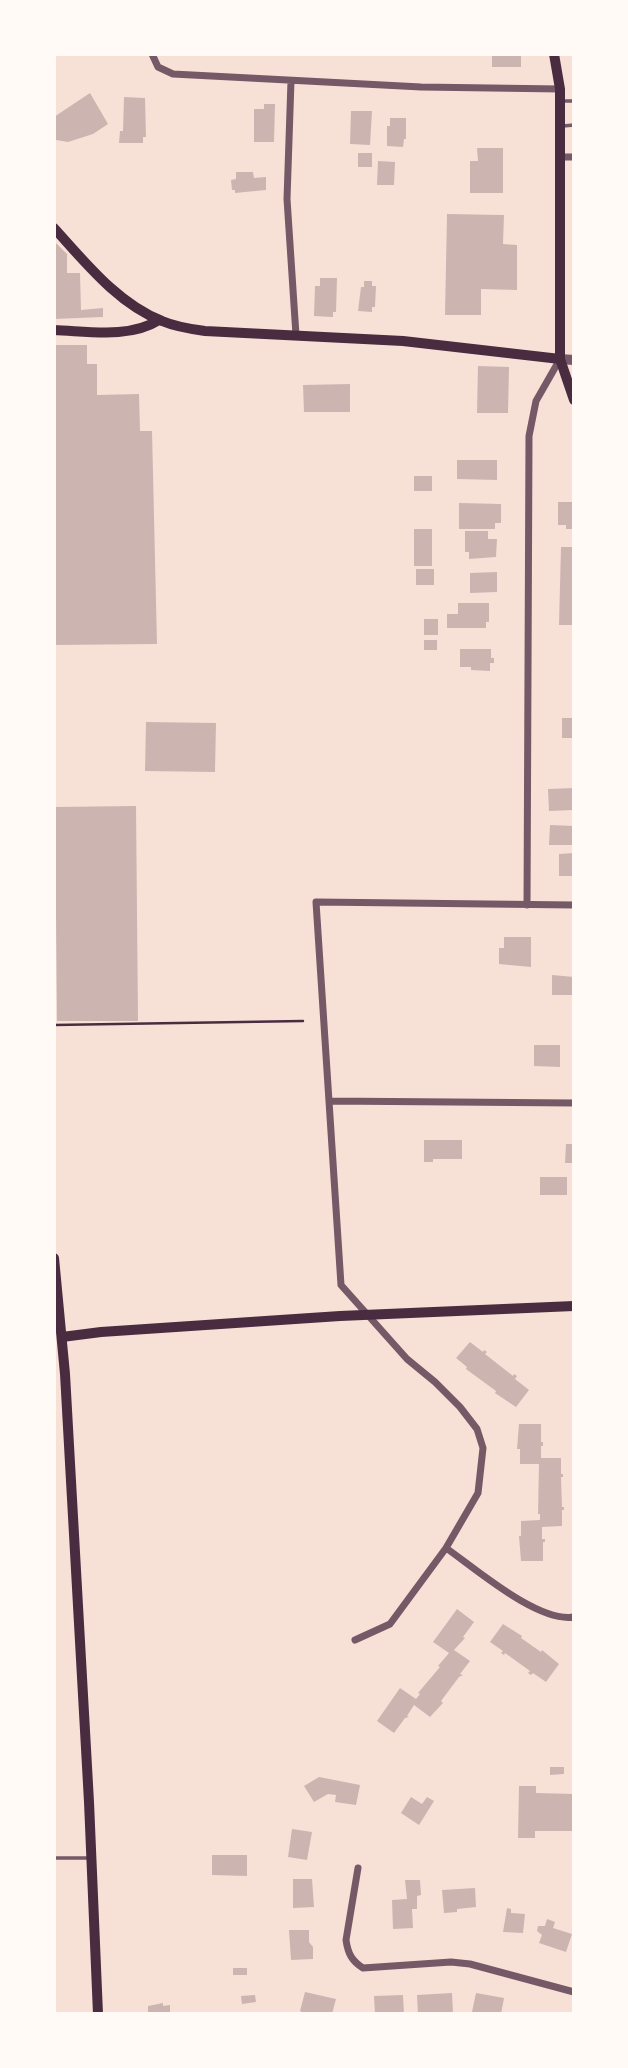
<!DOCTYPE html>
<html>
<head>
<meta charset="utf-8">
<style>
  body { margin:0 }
  #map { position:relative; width:628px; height:2068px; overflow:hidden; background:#f7e1d7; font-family:Montserrat,sans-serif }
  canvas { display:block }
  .frame { position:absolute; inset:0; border:56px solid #fffaf5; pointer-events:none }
</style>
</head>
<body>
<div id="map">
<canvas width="628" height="2068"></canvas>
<div class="frame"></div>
</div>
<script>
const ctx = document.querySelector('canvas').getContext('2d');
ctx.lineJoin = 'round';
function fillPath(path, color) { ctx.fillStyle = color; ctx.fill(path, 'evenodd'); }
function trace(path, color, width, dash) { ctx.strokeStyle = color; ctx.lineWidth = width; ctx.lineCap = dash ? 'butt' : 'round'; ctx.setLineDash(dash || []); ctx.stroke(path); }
const building = new Path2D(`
  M492,54H521V67H492Z
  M90,93L108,124L93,134L68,142L56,140L54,117Z
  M124,97L145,98L146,137H143V143H119L120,131H123Z
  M264,104H275L274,142H254V109H264Z
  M351,111H372L370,145L350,144Z
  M390,118H406V139H404L403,147L387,146V126H390Z
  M477,148H503V193H470V161H478Z
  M358,153H372V167H358Z
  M378,161L395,162L394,185H377Z
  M236,172H253L254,178L266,177V190L235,193V190H232L231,180L236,179Z
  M447,214L504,215L503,244L517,245V290L481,289V315H445Z
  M54,241L67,254V273H80L81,310L103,308V317L54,319Z
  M320,278H337L336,312H333V317L314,316L315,286H320Z
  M364,281H372V286H376L375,307H372V312L358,311L361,287H364Z
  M54,345H87V364H97V395L139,394L140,431H152L157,644L54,645Z
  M478,366L509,367L508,413H477Z
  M350,384V412H304L303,385Z
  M457,460H497V480L457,479Z
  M414,476H432V491H414Z
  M558,502H574V529H566V525H558Z
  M459,503L501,504V523H495V529H459Z
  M414,529H432V566H414Z
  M465,531H488V539H497L496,557L469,559V552H465Z
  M561,547H574V625H559Z
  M416,569H434V585H416Z
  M497,572V592L470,593V573Z
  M458,603H489V622H486V628H447V614H458Z
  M424,619H438V635H424Z
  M424,640H437V650H424Z
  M460,649H491V658H494V663H490V671L471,670V667H460Z
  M562,718H574V738H562Z
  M146,722L216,723L215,772L145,771Z
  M574,788V810L549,811L548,789Z
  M136,806L138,1021H57L55,807Z
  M550,825L574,826V845H549Z
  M574,853V876H559V854Z
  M504,937H531V967L499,964V948H504Z
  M552,975L574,977V995H552Z
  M534,1045H560V1067L534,1066Z
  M424,1140H462V1159H433V1162H424Z
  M566,1144H574V1163H565Z
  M540,1177H567V1195H540Z
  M470,1342L483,1352L484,1350L487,1352L485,1354L513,1376L514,1374L517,1376L515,1379L529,1390L516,1407L495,1393L496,1391L466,1369L467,1367L456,1358Z
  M519,1424H541V1442H543V1446H541V1458H561V1474H563V1477H561L562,1507H564V1510H562V1526L542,1527V1539H545V1542H543V1561H521L519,1536H521V1521L540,1520V1514H538L539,1464H520V1449H517Z
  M457,1609L474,1622L463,1637L465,1638L454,1650L470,1661L460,1674L463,1675L459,1677L441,1701L443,1703L430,1717L414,1705L407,1716L409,1717L405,1718L394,1733L377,1721L400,1688L416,1699L420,1694L418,1693L440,1667L438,1666L449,1653L433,1642Z
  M503,1624L522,1636L521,1638L541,1652L542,1650L559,1664L546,1682L533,1673L531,1675L528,1673L530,1671L505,1653L504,1655L501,1653L503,1651L490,1642Z
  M550,1767H564V1774L550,1775Z
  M319,1777L360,1785L356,1805L335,1802L336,1795L328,1794L314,1802L304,1786Z
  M519,1786H536V1793L574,1794V1831H535V1838H518Z
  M411,1797L422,1804L427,1797L434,1801L419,1825L401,1813Z
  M292,1829L312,1832L307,1860L288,1857Z
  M212,1855H247V1876L212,1875Z
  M293,1879H312L314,1907L293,1908Z
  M405,1880H420L421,1895L417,1896V1909H412L413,1928L393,1929L392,1900L407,1899Z
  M475,1888L476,1907L457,1909V1912L444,1913L442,1890Z
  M507,1908L511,1909V1913L525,1914L523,1933L503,1932Z
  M547,1919L555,1922L553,1928L572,1934L566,1952L539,1943L542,1935L537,1931L538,1926H545Z
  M289,1930H309V1942L313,1947V1959L291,1960Z
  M233,1968H247V1975H233Z
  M305,1992L336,1999L332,2014H305L300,2011Z
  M452,1993L453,2013L418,2014L417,1995Z
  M476,1993L504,1998L501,2014L472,2012Z
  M255,1995L256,2002L242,2004L241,1996Z
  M403,1995L404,2014H375L374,1996Z
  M163,2003V2006L170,2005V2014H148V2006Z`);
const path = new Path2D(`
  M54,1025L303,1021`);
const service = new Path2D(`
  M563,101H574
  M563,126L574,125
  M54,1858H89`);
const minor = new Path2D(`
  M152,54L158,67L173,74L421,87L560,89
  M291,81L287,199L296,335
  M561,157H574
  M527,905L529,436L536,401L560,359
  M329,1101L574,1103
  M446,1548C476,1569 538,1623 574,1617
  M355,1640L390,1624L446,1548L478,1493L483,1448L477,1429L460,1407L435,1382L407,1359L341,1285L316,902L574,905
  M358,1868L346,1940C348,1954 352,1961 363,1968L451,1962L470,1964L574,1992`);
const tertiary = new Path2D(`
  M560,359L574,360`);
const secondary = new Path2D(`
  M554,54L560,89V359L574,400
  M54,228C85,262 118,304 162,321C176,327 190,329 205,331L403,341L560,359
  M54,330C87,331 129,339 159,320
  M54,1258L65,1374L89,1802L98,2014
  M62,1337L101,1332L340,1316L574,1306`);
fillPath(building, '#ccb4b1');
trace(path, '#4a2c40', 2.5);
trace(service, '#755966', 3.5);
trace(minor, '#755966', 7);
trace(tertiary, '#755966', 10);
trace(secondary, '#4a2c40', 10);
</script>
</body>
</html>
